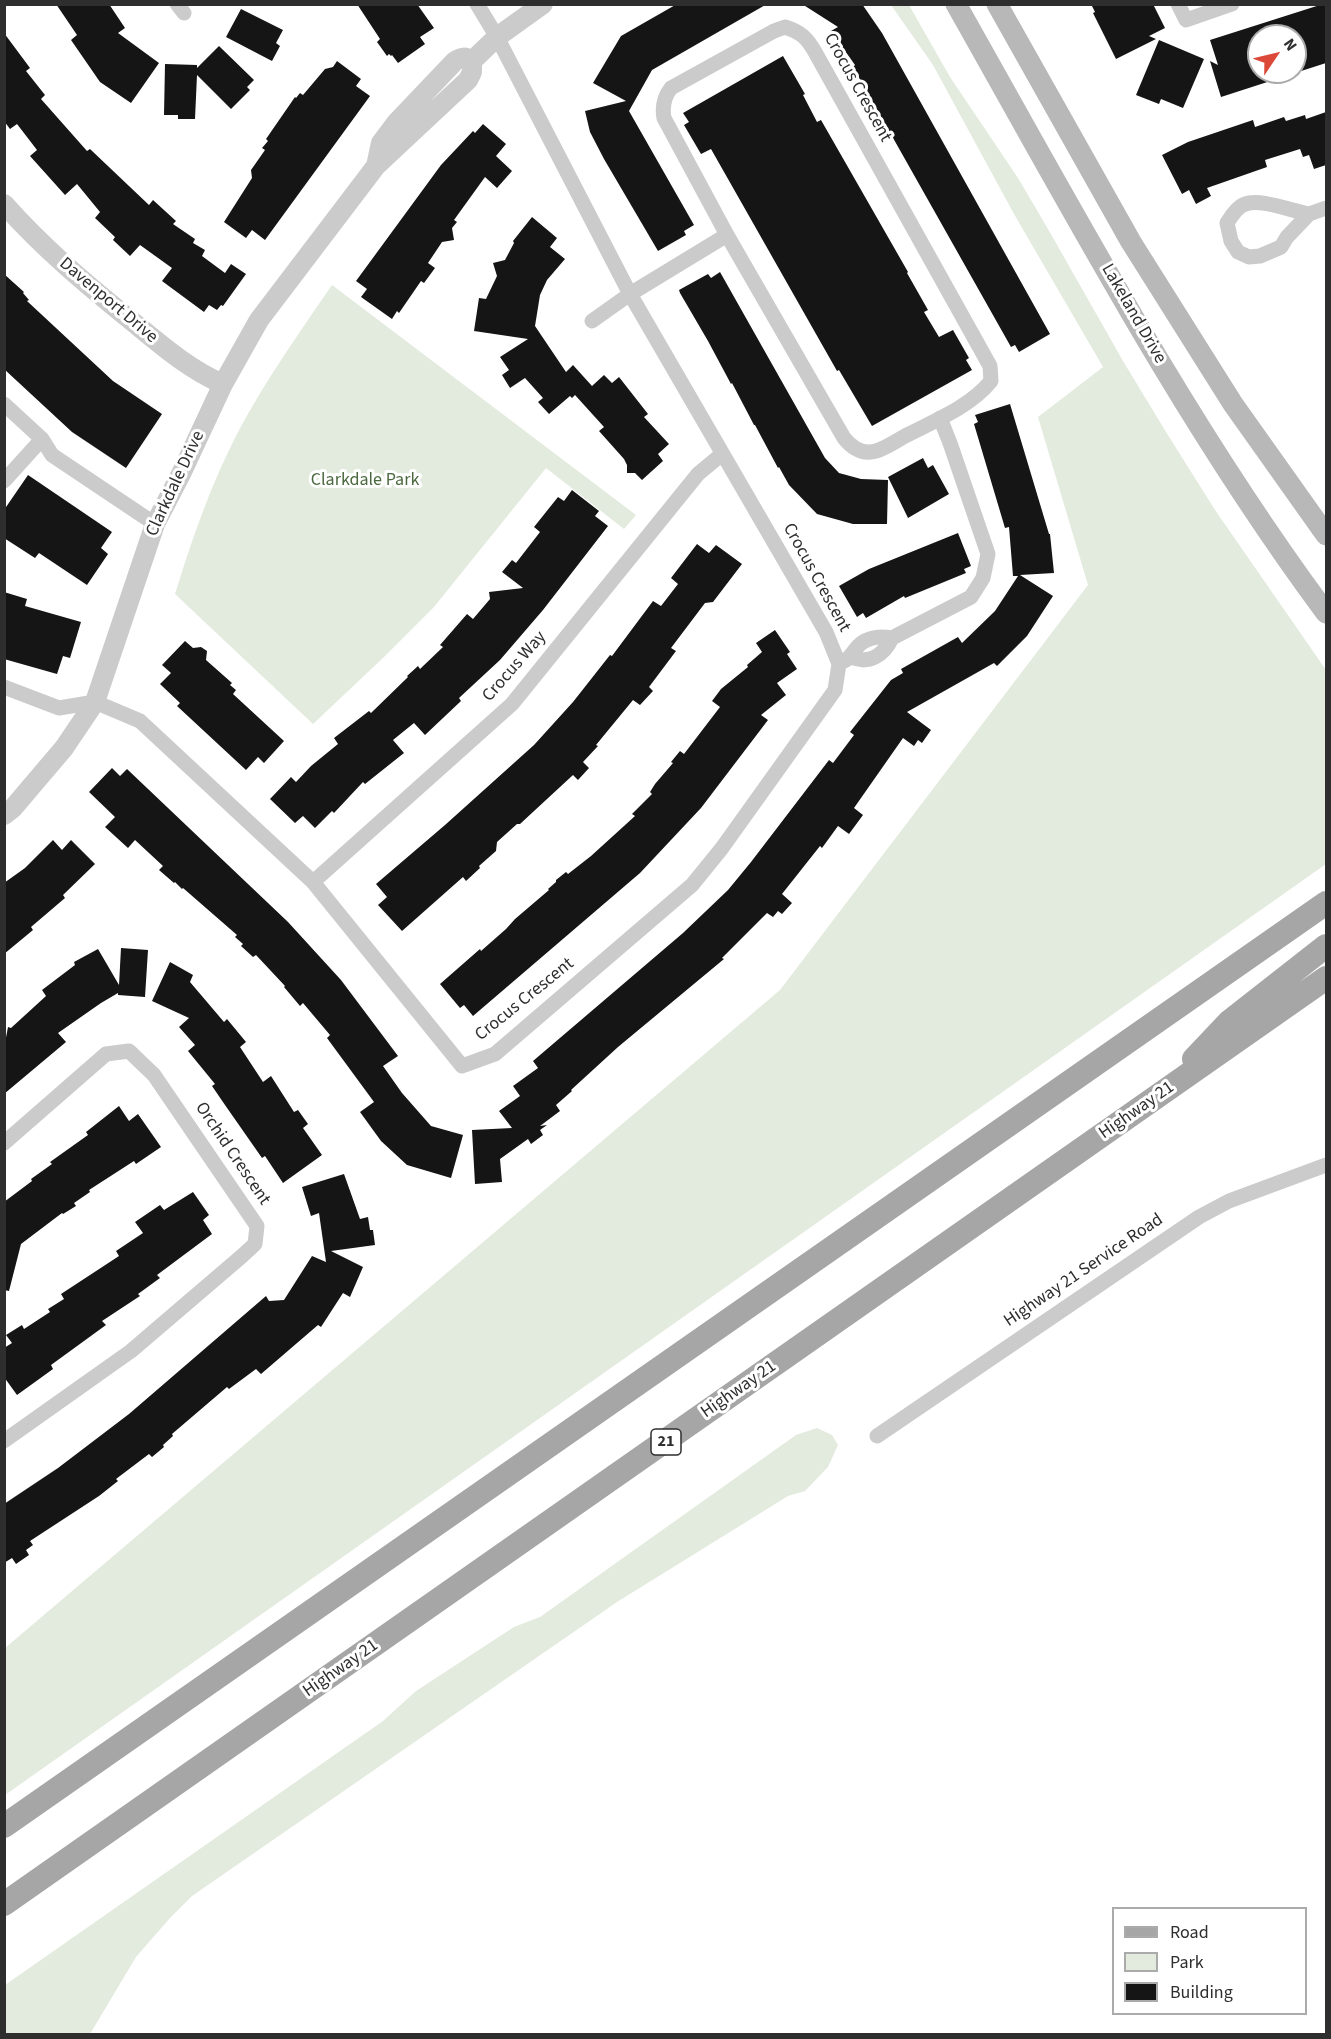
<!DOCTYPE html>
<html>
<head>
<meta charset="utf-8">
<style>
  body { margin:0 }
  #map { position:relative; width:1331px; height:2039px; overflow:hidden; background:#fff; font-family:"Source Sans 3",sans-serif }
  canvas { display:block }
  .frame { position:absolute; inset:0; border:6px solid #2e2e2e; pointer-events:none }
  .legend { position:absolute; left:1112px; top:1907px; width:195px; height:108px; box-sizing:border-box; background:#fff; border:2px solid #ababab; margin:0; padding:8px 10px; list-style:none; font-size:18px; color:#2e2e2e }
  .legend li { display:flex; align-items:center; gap:12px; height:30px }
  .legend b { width:30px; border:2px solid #ababab }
  .north { position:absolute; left:1247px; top:24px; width:60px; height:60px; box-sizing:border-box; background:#fff; border:2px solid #ababab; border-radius:50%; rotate:55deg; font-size:16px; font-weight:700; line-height:24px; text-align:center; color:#2e2e2e }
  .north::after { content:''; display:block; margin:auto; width:21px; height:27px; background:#dd4939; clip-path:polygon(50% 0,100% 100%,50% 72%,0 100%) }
</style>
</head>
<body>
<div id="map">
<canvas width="1331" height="2039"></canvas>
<div class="frame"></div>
<ul class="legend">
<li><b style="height:8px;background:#a6a6a6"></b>Road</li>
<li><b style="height:16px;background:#e2ebdd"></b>Park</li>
<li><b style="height:16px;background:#151515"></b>Building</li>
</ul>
<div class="north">N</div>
</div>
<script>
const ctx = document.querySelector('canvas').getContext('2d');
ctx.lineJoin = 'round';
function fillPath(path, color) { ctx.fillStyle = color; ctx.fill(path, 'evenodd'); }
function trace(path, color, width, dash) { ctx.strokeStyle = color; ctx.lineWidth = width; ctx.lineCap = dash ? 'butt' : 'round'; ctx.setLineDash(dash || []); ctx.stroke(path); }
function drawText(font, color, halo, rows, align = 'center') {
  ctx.font = font + ' "Source Sans 3",sans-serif'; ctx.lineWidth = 6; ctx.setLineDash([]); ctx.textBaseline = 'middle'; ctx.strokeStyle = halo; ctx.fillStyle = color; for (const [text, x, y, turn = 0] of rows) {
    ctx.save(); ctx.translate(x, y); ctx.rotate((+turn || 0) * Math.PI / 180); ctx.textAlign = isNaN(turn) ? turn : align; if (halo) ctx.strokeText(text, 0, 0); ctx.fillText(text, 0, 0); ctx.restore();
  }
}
const green = new Path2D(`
  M891,5H909L950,77L1018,178L1048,229L1123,361L1166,432L1215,510L1326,670V864L5,1795V1648L780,990L1088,585L1038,417L1103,367L1014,214L933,65Z
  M332,285L636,515L624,529L546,468L434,607L384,657L313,724L175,594C192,539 211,484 238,432C265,381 299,333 332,285Z
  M817,1428L832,1435L838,1445L828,1467L805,1491L788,1496L617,1602L192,1896L170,1918L136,1957L90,2034H5V1985L383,1721L416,1691L514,1627L540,1617L796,1435Z`);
const building = new Path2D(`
  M56,4H109L125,28L118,33L159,63L131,103L100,82L71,40L77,35Z
  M357,4H417L434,28L420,37L425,44L398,63L392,55L391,56L389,54L387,56L377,42L380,39Z
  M677,4H767L652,70L629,111L694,225L684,231L686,235L658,251L604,159L590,132L585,111L626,101L593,83L621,36Z
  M802,4H862L882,33L1050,334L1019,352L1015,345L1011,347L853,67L855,65L831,31L838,27Z
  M1091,4H1153L1165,28L1149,36L1156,39L1116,59L1093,13L1095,12Z
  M1323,4H1326V63L1295,73V36H1259V72H1289V75L1221,97L1210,61L1218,65L1210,40Z
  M241,9L283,30L276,43L280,46L272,61L226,37Z
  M4,33L30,68L26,71L45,95L41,99L87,151L90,149L149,205L153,200L176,221L173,224L195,239L193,243L205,250L202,256L225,273L231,264L246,274L223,306L221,305L217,310L209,305L204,312L162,281L172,268L140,245L130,256L113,240L115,237L95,218L100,212L77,184L65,195L30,156L37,150L17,124L10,129L4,121Z
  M1159,40L1204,59L1183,108L1161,99L1159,104L1136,95Z
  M219,46L254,80L247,87L250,90L231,109L197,75L195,119H178V115H164L165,64L197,65V68Z
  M783,56L805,94L803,95L817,122L821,120L908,272L907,273L928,310L924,312L939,337L953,330L969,358L966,360L972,370L872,426L839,370L837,371L711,149L701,154L684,125L689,122L683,113Z
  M337,61L361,79L356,86L370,96L265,240L252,230L246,238L224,222L252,178L251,170L265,150L262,148L268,141L266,139L295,97L296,98L300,93L303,95L325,69L333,67Z
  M1326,112V165L1314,169L1309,155L1303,157L1300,149L1265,160L1267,167L1207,188L1211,196L1196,204L1189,190L1182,194L1162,155L1188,142L1253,120L1255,127L1284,117L1286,121L1305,115L1306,119Z
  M483,124L506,144L496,156L512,171L497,188L485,177L454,220L457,222L452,228L454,240L442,242L428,263L435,268L424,283L421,281L399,313L397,311L392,319L361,297L367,289L356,281L441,165L473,131L475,133Z
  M532,217L557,238L550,247L565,259L547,280L540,295L535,326L566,372L573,365L592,386L604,375L612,383L619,377L648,414L644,417L669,444L658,454L663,461L642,480L635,473H627V465L624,459L599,431L604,427L575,395L572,398L570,396L549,414L538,402L543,398L525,378L510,388L502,375L509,370L500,357L528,339L474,331L479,298L486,299L497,276L493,263L505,260L514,243L513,241Z
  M720,272L825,458L839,473L861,479L888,480L887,524H853L817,514L789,485L779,467L778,468L755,425H754L732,383L731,384L708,341L680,293L679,290L708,274L711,278Z
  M4,274L24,292L23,293L29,300L27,301L113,381L162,414L126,468L72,432L4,369Z
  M1010,404L1049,534H1050L1054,573L1020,575L1053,596L1027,636L997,666L994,663L907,712L931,730L922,743L918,740L914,746L903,738L854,808L863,815L849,834L838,826L822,848L820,846L782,894L792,903L782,914L778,911L773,917L767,913L722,958L724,959L618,1047L571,1090L572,1091L556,1105L560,1111L540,1126L547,1125L540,1130L543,1135L531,1144L528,1139L500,1159L502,1182L475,1184L472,1130L512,1128L499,1111L520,1096L513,1086L538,1068L533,1061L683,933L728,890L751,862L829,760L833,763L854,735L850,732L891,680L903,673L901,669L958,637L962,643L995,611L1018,576H1013L1009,527L1005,528L974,424L978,422L975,415Z
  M923,458L928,468L933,465L949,494L908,518L888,477Z
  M28,475L112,532L101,548L108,554L87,585L39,553L35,558L4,538V510Z
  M572,490L599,511L595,516L608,526L543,610L500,660L459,698L461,701L425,735L414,723L393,740L404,753L365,784L363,782L334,813L332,811L315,828L303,816L295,823L270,799L291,777L296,782L311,766L338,744L334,738L369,711L371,713L408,677L407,676L418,666L420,669L443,647L440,645L467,614L473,619L490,599L489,592L523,588L502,572L512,560L516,563L540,532L534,527L558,497L564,501Z
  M958,533L971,566L964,569L966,573L905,598L904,596L866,618L863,613L857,617L839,586L869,569Z
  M697,544L709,553L716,545L742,564L713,602L705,603L671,648L676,651L649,687L653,691L640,705L633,700L596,745L598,746L583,762L589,768L578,780L573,775L520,824H517L497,842L496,851L479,866L480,868L466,881L463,877L402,931L378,905L387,897L376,884L445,825L534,745L573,702L610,655L612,656L653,601L661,606L678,584L671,578Z
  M4,592L27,599L25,606L81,622L70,658L63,656L57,674L4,659Z
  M775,630L790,652L787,654L797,669L777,683L786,695L761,715L768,720L701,808L640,873L473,1016L464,1005L460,1008L440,984L480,949L481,951L506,929L515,919L549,890L548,889L556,882V880L566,872L568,874L591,856L635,816L632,814L652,794L650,792L655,784L673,763L671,762L680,751L684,754L720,707L712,701L721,689L748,667L747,665L762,652L756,643Z
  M185,641L193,648L201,647L207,651L206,660L232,683L230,685L236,690L233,694L284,741L264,763L258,757L246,770L177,706L180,703L160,684L171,673L162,665Z
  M112,768L120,776L127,769L288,922L341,980L398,1056L383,1066L402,1093L431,1126L463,1135L451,1178L407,1165L381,1141L360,1112L374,1102L327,1038L330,1035L303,1003L300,1006L284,987L285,986L256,955L253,957L241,946L243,944L235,937L237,935L183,888L182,889L175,882L174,883L159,870L163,866L135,840L128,848L105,827L115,817L89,792Z
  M53,840L62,850L71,840L95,864L63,895L65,898L31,927L33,930L4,954V883L25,868Z
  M121,948L148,950L145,997L118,995V993L101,1003L58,1033L66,1042L4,1094V1048L8,1027L11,1028L46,996L42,990L75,965L74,962L98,949L119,985Z
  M170,962L193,975L190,982L224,1022L227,1019L246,1042L240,1047L263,1082L271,1076L294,1112L298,1110L308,1124L303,1128L322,1155L283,1183L265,1156L262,1158L225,1105L212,1086L215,1084L188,1051L195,1045L179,1027L189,1018L152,1001Z
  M119,1106L129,1121L138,1114L161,1147L136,1164L134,1161L89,1190L90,1192L74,1203L76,1206L63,1214L62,1213L21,1244L9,1291L4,1290V1202L32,1181L31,1179L52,1164L50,1162L88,1135L86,1132Z
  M344,1174L360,1219L368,1217L370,1230H373L375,1245L331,1251L363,1267L350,1297L343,1293L321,1327L318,1325L261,1374L256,1369L229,1389L227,1387L172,1434L173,1436L163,1445L164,1447L152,1457L149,1454L116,1479L118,1481L99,1496L30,1541L33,1545L26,1550L29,1555L16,1564L12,1558L4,1563V1504L58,1468L129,1414L266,1296L269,1301L284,1300L312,1256L326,1262L319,1213L311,1216L302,1187Z
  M193,1192L209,1215L203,1220L212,1234L157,1275L160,1278L138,1294L140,1296L102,1321L106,1325L51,1365L53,1369L17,1395L4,1377V1348L12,1343L6,1335L22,1325L24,1329L50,1312L48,1309L64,1299L61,1294L119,1256L116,1251L143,1233L135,1222L160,1205L164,1210Z`);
const minor = new Path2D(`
  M177,4L184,13
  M1178,4L1186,20L1232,4
  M785,27C801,32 807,38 815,52L990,366L991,381C970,407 934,421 905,436C896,441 886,448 876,451C862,455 852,448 844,438L727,235L664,118C662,107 664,97 671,88L774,31Z
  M1309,214C1291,211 1259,197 1243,205C1236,208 1231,217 1227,223L1231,241L1238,252L1249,257L1260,256L1281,247L1287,237L1309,214L1326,208
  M592,321L630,294L727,235
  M4,404L42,439L52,455L155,524
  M4,481L42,439
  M851,657C869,665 884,655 892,638L971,597L983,578L988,554L950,443L940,418
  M844,661C850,658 851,655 855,650C863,638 878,635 892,638
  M4,687L59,708L95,702L140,721L313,882L462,1066L495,1054L692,885L722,848L835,690L839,664L826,632L630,294L497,37L477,4
  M313,882L512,704L698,474L722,454
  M4,1143L106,1054L129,1051L154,1075L257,1226L255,1244L242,1256L131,1351L4,1441
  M877,1436L1199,1217L1229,1201L1326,1165`);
const tertiary = new Path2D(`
  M376,166L381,143L396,123L455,61C461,57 465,56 472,61
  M4,204C43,248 87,285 133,322C161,345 190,370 223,384
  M4,815L13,808L64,748L95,702L155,524L181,474L223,384L259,320L376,166L468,80L472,72V61L497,37L543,4`);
const secondary = new Path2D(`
  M956,4C1073,211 1185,423 1326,613
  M997,4L1131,242L1233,404L1326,535`);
const primary = new Path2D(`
  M1194,1059L1229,1022L1326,946
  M4,1826L1326,903
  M4,1904L1326,978`);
const shields = [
  [666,1442,30]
];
const shieldNames = [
  ["21",666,1442]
];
const streetNames = [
  ["Crocus Crescent",857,88,61],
  ["Davenport Drive",108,301,40],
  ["Lakeland Drive",1133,314,60],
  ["Clarkdale Drive",176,484,-65],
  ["Crocus Crescent",816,578,61],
  ["Crocus Way",515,667,-49],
  ["Crocus Crescent",525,1000,-39],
  ["Highway 21",1137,1111,-35],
  ["Orchid Crescent",232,1154,56],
  ["Highway 21 Service Road",1084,1271,-34],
  ["Highway 21",739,1390,-35],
  ["Highway 21",341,1669,-35]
];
const parkNames = [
  ["Clarkdale Park",365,481]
];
fillPath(green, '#e2ebdd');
fillPath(building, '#151515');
trace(minor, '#cbcbcb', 15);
trace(tertiary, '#cbcbcb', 20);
trace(secondary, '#b8b8b8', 21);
trace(primary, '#a6a6a6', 24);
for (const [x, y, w] of shields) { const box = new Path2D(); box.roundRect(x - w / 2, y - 13, w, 26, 4.5); ctx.fillStyle = '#fff'; ctx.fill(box); trace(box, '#2e2e2e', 1.5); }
drawText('bold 16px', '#2e2e2e', null, shieldNames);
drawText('18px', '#2e2e2e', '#fff', streetNames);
drawText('18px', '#4a683e', '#fff', parkNames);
</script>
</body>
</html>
